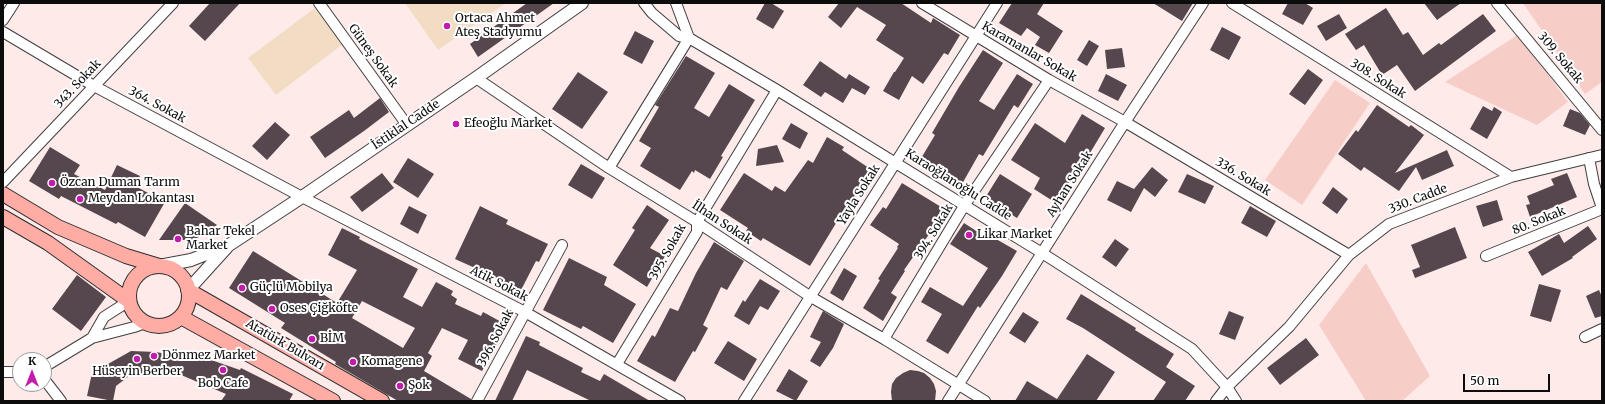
<!DOCTYPE html>
<html>
<head>
<meta charset="utf-8">
<style>
  body { margin:0 }
  #map { position:relative; width:1605px; height:404px; overflow:hidden; background:#ffeaea; font-family:Merriweather,serif }
  canvas { display:block }
  .frame { position:absolute; inset:0; border:4px solid #0c0c0c; pointer-events:none }
  .north { position:absolute; left:12px; top:352px; width:40px; height:40px; box-sizing:border-box; background:#fff; border:1px solid #9e9e9e; border-radius:50%; rotate:0deg; font-size:11px; font-weight:700; line-height:16px; text-align:center; color:#0c0c0c }
  .north::after { content:''; display:block; margin:auto; width:14px; height:18px; background:#c41bac; clip-path:polygon(50% 0,100% 100%,50% 72%,0 100%) }
  .scale { position:absolute; left:1463px; top:374px; width:87px; height:18px; box-sizing:border-box; border:2px solid #0c0c0c; border-top:0; padding-left:5px; font-size:12px; line-height:14px; white-space:nowrap; color:#0c0c0c; -webkit-text-stroke:3px #fff; paint-order:stroke }
</style>
</head>
<body>
<div id="map">
<canvas width="1605" height="404"></canvas>
<div class="frame"></div>
<div class="north">K</div>
<div class="scale">50 m</div>
</div>
<script>
const ctx = document.querySelector('canvas').getContext('2d');
ctx.lineJoin = 'round';
function fillPath(path, color) { ctx.fillStyle = color; ctx.fill(path, 'evenodd'); }
function trace(path, color, width, dash) { ctx.strokeStyle = color; ctx.lineWidth = width; ctx.lineCap = dash ? 'butt' : 'round'; ctx.setLineDash(dash || []); ctx.stroke(path); }
function drawText(font, color, halo, rows, align = 'center') {
  ctx.font = font + ' Merriweather,serif'; ctx.lineWidth = 4; ctx.setLineDash([]); ctx.textBaseline = 'middle'; ctx.strokeStyle = halo; ctx.fillStyle = color; for (const [text, x, y, turn = 0] of rows) {
    ctx.save(); ctx.translate(x, y); ctx.rotate((+turn || 0) * Math.PI / 180); ctx.textAlign = isNaN(turn) ? turn : align; if (halo) ctx.strokeText(text, 0, 0); ctx.fillText(text, 0, 0); ctx.restore();
  }
}
const farmland = new Path2D(`
  M1523,3H1602V82L1585,94Z
  M1519,34L1568,102L1537,125L1445,82Z
  M1335,80L1370,103L1302,205L1265,180Z
  M1366,263L1430,376L1402,401H1366L1319,325Z`);
const pitch = new Path2D(`
  M405,3H506L438,50Z
  M315,8L343,44L276,95L248,58Z`);
const building = new Path2D(`
  M210,3H240L205,41L189,26Z
  M527,3H554L478,57L470,44Z
  M765,3H771L784,11L773,29L756,19Z
  M839,3H901L931,23L933,18L960,35L948,55L944,53L923,84L912,76L899,100L883,91L894,72H895L904,58L876,40L886,25L857,7L841,28L828,17Z
  M1012,3H1044L1037,14L1063,31L1049,53L1035,45L1040,37L1027,28L1021,36L999,23Z
  M1153,3H1193L1182,21Z
  M1288,3H1305L1313,8L1303,25L1282,14Z
  M1424,3H1461L1437,20Z
  M1386,8L1403,35L1408,32L1423,55L1439,43L1441,45L1483,14L1496,31L1415,91L1397,65L1382,75L1364,45L1356,50L1345,34Z
  M1339,14L1347,28L1326,41L1317,26Z
  M1222,27L1241,37L1229,60L1210,50Z
  M635,31L654,41L642,64L623,54Z
  M1089,40L1099,46L1087,66L1077,60Z
  M1122,48L1125,67L1107,69L1105,50Z
  M983,50L1003,63L979,101L994,110L1017,74L1033,84L1018,108L1014,105L983,156L979,154L962,184L920,160L935,135L932,133L959,87Z
  M686,56L715,73L694,108L709,117L729,84L755,100L721,156L723,157L710,179L695,170L694,173L692,171L680,190L640,166L651,148L639,141L659,107L655,105Z
  M820,61L846,79L849,74L870,87L865,95L852,88L843,103L825,92L821,97L803,85Z
  M1308,69L1323,80L1305,105L1289,94Z
  M578,72L608,92L582,129L552,109Z
  M1106,74L1127,85L1118,101L1098,91Z
  M380,98L389,112L364,131L325,158L310,137L349,110L354,118Z
  M1377,105L1409,127L1411,125L1424,135L1395,173L1447,150L1454,166L1422,180L1416,167L1399,191L1364,167L1361,171L1338,154L1356,130L1358,132Z
  M1483,106L1492,111L1494,107L1502,112L1487,139L1470,129Z
  M1570,109L1580,113L1590,125L1585,135L1563,126Z
  M1082,114L1105,128L1084,163L1082,162L1056,203L1034,189L1040,178L1011,160L1035,123L1065,143Z
  M275,122L290,135L267,160L252,146Z
  M791,123L808,133L800,149L782,139Z
  M827,137L844,147L842,150L872,170L854,197L855,198L847,211L844,210L810,266L763,238L761,241L746,231L748,228L720,210L744,173L772,191L775,186L785,192L808,160L813,163Z
  M777,145L784,162L756,166L758,149Z
  M50,147L80,165L74,174L105,190L117,165L140,176L135,186L165,202L145,237L118,222L116,224L61,196L59,199L29,181Z
  M408,158L434,174L418,198L393,182Z
  M581,164L605,178L592,199L568,185Z
  M1152,167L1168,180L1155,197L1144,188L1131,212L1107,200L1117,181L1134,189Z
  M382,173L394,188L362,212L350,197Z
  M1567,173L1577,197L1530,217L1526,205L1530,204L1527,196L1554,185L1551,179Z
  M1000,174L1032,194L1017,218L985,198Z
  M1187,174L1214,186L1205,204L1178,192Z
  M902,183L946,210L933,231L932,230L904,270L905,271L891,293L897,297L883,321L863,308L880,280L878,279L898,248L897,247L899,244L870,225L883,207L886,209Z
  M1333,187L1348,199L1337,214L1322,203Z
  M1497,200L1503,220L1483,227L1476,206Z
  M185,203L217,225L194,240H159Z
  M647,205L669,220L650,248L665,256L647,287L613,265L635,230L632,228Z
  M409,206L427,215L418,234L400,224Z
  M480,206L508,220L506,224L548,244L539,262L536,261L520,292L484,272L455,259Z
  M1250,206L1276,221L1267,237L1241,223Z
  M964,223L987,238L989,235L1017,251L1002,276L980,308L978,306L948,354L926,341L942,314L921,302L930,287L963,306L988,268L950,244Z
  M1588,226L1597,239L1572,257L1573,258L1542,276L1528,252L1559,234L1564,243Z
  M1455,227L1467,258L1415,278L1412,270L1420,267L1411,245Z
  M342,228L360,237L359,239L418,269L403,297L422,307L436,282L453,291L451,295L457,299L455,304L481,316L483,312L507,325L482,371L458,359L468,340L442,328L428,353L432,356L424,371L471,399V401H398L335,364L336,362L281,328L285,323L229,288L253,251L337,303L357,270L328,255ZM362,301L415,328L403,348L352,318Z
  M1115,239L1129,249L1116,267L1102,257Z
  M714,242L744,261L727,290L721,287L703,325L708,328L695,352L693,351L675,382L637,361L652,335L655,337L670,308L678,311L696,273Z
  M569,258L607,277L604,285L636,304L613,343L583,326L581,329L543,310Z
  M844,268L857,276L843,301L830,293Z
  M77,275L106,297L81,331L52,309Z
  M760,279L780,291L768,310L760,306L749,325L734,316L743,300L745,302Z
  M1539,284L1561,290L1551,322L1530,316Z
  M1599,290L1602,297V316L1595,318L1586,296Z
  M1081,294L1136,328L1135,330L1174,354L1166,367L1195,386L1185,401H1153L1166,382L1083,328L1066,319Z
  M823,311L844,324L833,348L820,367L810,361L821,342L810,337Z
  M1229,311L1244,317L1235,340L1219,334Z
  M1023,312L1039,322L1025,343L1009,333Z
  M526,336L540,342L539,345L583,368L581,372L600,381L604,374L650,401H591L527,370L512,401H495Z
  M1306,338L1319,355L1280,385L1267,368Z
  M728,341L757,359L744,381L714,363Z
  M131,351L156,352L192,359L194,354L240,370L241,368L293,394L289,401H221L226,394L174,372L173,375L129,376L116,386L113,401L87,396L92,373Z
  M1087,354L1115,372L1096,401H1015L1027,381L1057,399Z
  M789,369L808,381L796,401L776,391Z
  M910,370L918,371L924,373L930,378L934,384L936,391L935,401H892L891,392L892,384L896,378L903,373Z`);
const minor = new Path2D(`
  M319,3L407,125
  M644,3L652,13L679,36L689,38L777,90L1042,253L1192,349L1227,387L1236,401
  M676,3L689,38
  M922,3L1049,80L1125,122L1349,255
  M1232,3L1511,177
  M1497,3L1602,130
  M3,20L14,3
  M3,32L94,86L302,197L525,312L680,401
  M476,78L609,168L697,222L811,297L884,339L985,401
  M1589,158L1594,184L1602,208
  M609,168L689,38
  M3,182L173,3
  M1486,256L1602,209
  M1585,337L1602,329
  M92,338L104,317L129,301
  M884,339L964,206L1049,80
  M617,364L697,232V222L777,90
  M44,367L92,338L134,327L145,323
  M3,372H20
  M44,379L61,401
  M477,401L562,245
  M744,401L997,3
  M948,401L1125,122L1203,3
  M1216,401L1227,387L1289,327L1349,255L1389,224L1511,177L1602,155`);
const tertiary = new Path2D(`
  M159,266L191,260L229,245L302,197L476,78L582,3
  M188,290L227,247`);
const secondary = new Path2D(`
  M3,194L58,227L126,256L159,266
  M3,217L48,243L129,301
  M129 296a30 30 0 1 1 60 0a30 30 0 1 1-60 0Z
  M188,290L382,401
  M181,317L333,401`);
const markers = [
  [447,26,4,"#c41bac"],
  [456,124,4,"#c41bac"],
  [52,183,4,"#c41bac"],
  [80,199,4,"#c41bac"],
  [969,235,4,"#c41bac"],
  [178,239,4,"#c41bac"],
  [242,288,4,"#c41bac"],
  [272,309,4,"#c41bac"],
  [312,339,4,"#c41bac"],
  [154,356,4,"#c41bac"],
  [137,359,4,"#c41bac"],
  [353,362,4,"#c41bac"],
  [223,370,4,"#c41bac"],
  [400,386,4,"#c41bac"]
];
const poiNames = [
  ["Ortaca Ahmet",455,19],
  ["Ateş Stadyumu",455,33],
  ["Efeoğlu Market",464,124],
  ["Özcan Duman Tarım",60,183],
  ["Meydan Lokantası",88,199],
  ["Bahar Tekel",186,232],
  ["Market",186,246],
  ["Likar Market",977,235],
  ["Güçlü Mobilya",250,288],
  ["Oses Çiğköfte",280,309],
  ["BİM",320,339],
  ["Dönmez Market",162,356],
  ["Komagene",361,362],
  ["Hüseyin Berber",137,372,"center"],
  ["Bob Cafe",223,384,"center"],
  ["Şok",408,386]
];
const streetNames = [
  ["Karamanlar Sokak",1029,52,30],
  ["Güneş Sokak",373,56,54],
  ["309. Sokak",1560,58,50],
  ["308. Sokak",1378,79,32],
  ["343. Sokak",78,84,-47],
  ["364. Sokak",157,105,28],
  ["İstiklal Cadde",406,125,-34],
  ["336. Sokak",1243,177,31],
  ["Ayhan Sokak",1070,184,-58],
  ["Karaoğlanoğlu Cadde",958,185,32],
  ["Yayla Sokak",859,195,-58],
  ["330. Cadde",1418,199,-21],
  ["80. Sokak",1539,221,-22],
  ["İlhan Sokak",722,223,33],
  ["394. Sokak",934,232,-59],
  ["395. Sokak",668,252,-61],
  ["Atik Sokak",499,284,27],
  ["396. Sokak",496,338,-62],
  ["Atatürk Bulvarı",285,345,30]
];
fillPath(farmland, '#f7cdc8');
fillPath(pitch, '#f2ddc4');
fillPath(building, '#55474d');
trace(minor, '#3f3f3f', 12);
trace(tertiary, '#3f3f3f', 14);
trace(secondary, '#2e2e2e', 16);
trace(minor, '#fff', 10);
trace(tertiary, '#fff', 12);
trace(secondary, '#ffaca5', 14);
for (const [x, y, r, color] of markers) { const dot = new Path2D(); dot.arc(x, y, r, 0, 2 * Math.PI); ctx.fillStyle = color; ctx.fill(dot); trace(dot, '#fff', 1.5); }
drawText('12px', '#0c0c0c', '#fff', poiNames, 'left');
drawText('12px', '#0c0c0c', '#fff', streetNames);
</script>
</body>
</html>
